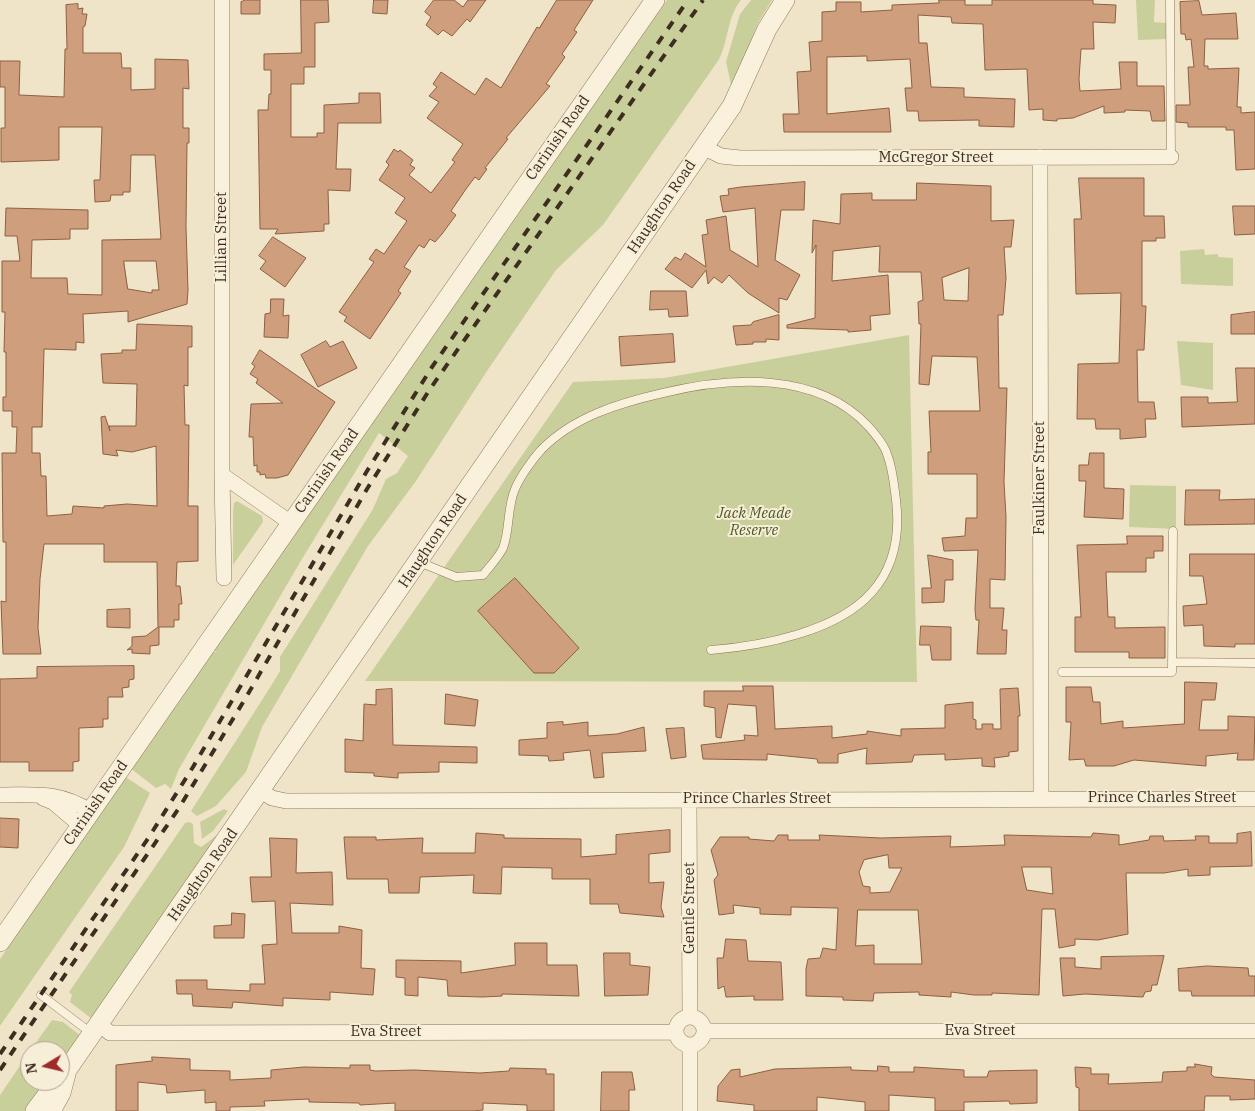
<!DOCTYPE html>
<html>
<head>
<meta charset="utf-8">
<style>
  body { margin:0 }
  #map { position:relative; width:1255px; height:1111px; overflow:hidden; background:#f0e4c8; font-family:"IBM Plex Serif",serif }
  canvas { display:block }
  .north { position:absolute; left:20px; top:1041px; width:50px; height:50px; box-sizing:border-box; background:#f7eed8; border:1px solid #ada18e; border-radius:50%; rotate:261deg; font-size:14px; font-weight:700; line-height:20px; text-align:center; color:#3d2e20 }
  .north::after { content:''; display:block; margin:auto; width:18px; height:22px; background:#9e2a2b; clip-path:polygon(50% 0,100% 100%,50% 72%,0 100%) }
</style>
</head>
<body>
<div id="map">
<canvas width="1255" height="1111"></canvas>
<div class="north">N</div>
</div>
<script>
const ctx = document.querySelector('canvas').getContext('2d');
ctx.lineJoin = 'round';
function fillPath(path, color) { ctx.fillStyle = color; ctx.fill(path, 'evenodd'); }
function trace(path, color, width, dash) { ctx.strokeStyle = color; ctx.lineWidth = width; ctx.lineCap = dash ? 'butt' : 'round'; ctx.setLineDash(dash || []); ctx.stroke(path); }
function drawText(font, color, halo, rows, align = 'center') {
  ctx.font = font + ' "IBM Plex Serif",serif'; ctx.lineWidth = 4; ctx.setLineDash([]); ctx.textBaseline = 'middle'; ctx.strokeStyle = halo; ctx.fillStyle = color; for (const [text, x, y, turn = 0] of rows) {
    ctx.save(); ctx.translate(x, y); ctx.rotate((+turn || 0) * Math.PI / 180); ctx.textAlign = isNaN(turn) ? turn : align; if (halo) ctx.strokeText(text, 0, 0); ctx.fillText(text, 0, 0); ctx.restore();
  }
}
const green = new Path2D(`
  M667,0H741C726,19 729,41 718,61L603,225L556,270L487,371L416,481L368,546L262,727L246,772L216,806L197,816L191,811L271,686L280,671V657L373,509L386,479L397,473L408,456L379,433L302,559L179,769L171,789L165,784L156,788L130,768L211,653L216,652L213,649Z
  M751,0H772L758,23L732,89L726,62L740,14Z
  M1136,0H1155L1154,22L1166,23V39L1138,40Z
  M1204,249L1205,255L1218,254V257L1233,258V286L1181,284L1180,251Z
  M909,335L917,682L365,681L573,382L664,378Z
  M1177,341L1213,343V390L1181,385Z
  M1130,485L1176,486V529L1129,527Z
  M237,501L262,516L263,522L233,565V512L234,503Z
  M124,776L150,793L124,847L0,1026V959Z
  M224,809L228,811L213,831L202,839L200,822Z
  M189,822L193,824L194,843L201,847L216,836L217,839L92,1019L70,1002L72,995L69,992L185,823Z
  M52,1020L63,1022L81,1036L60,1065V1051H30Z
  M30,1051V1081H49L27,1111H0V1095Z`);
const building = new Path2D(`
  M246,0H260V14H241V2Z
  M301,0H328L329,22L315,23V67H304V84H291V137H317V133H324V105L359,103V93H380L381,123H338L336,169H351L350,191L328,190L329,224H324V231L275,234L278,229H260L258,110H268L269,94H271V70H264V54L301,53Z
  M374,0H388L387,14L373,13Z
  M434,0H454L463,7L468,0H486L470,22L467,19L452,36L443,30L438,35L426,25L431,17L425,12Z
  M557,0H593L574,30L577,32L562,54L565,57L546,84L550,86L506,138L508,139L485,168L487,169L479,180L475,177L466,189L451,211L456,215L442,234L435,242L430,239L424,248L419,245L404,267L411,271L398,291L401,293L370,339L344,321L347,317L339,312L374,262L369,259L376,249L384,254L407,221L395,213L405,198L379,180L389,165L386,162L394,149L398,152L400,150L413,160L410,165L415,168L409,175L431,193L455,162L452,160L463,144L427,118L439,102L429,96L437,87L433,84L441,72L475,95L486,78L501,88L537,27L539,28Z
  M939,0H965V5H992V0H1093V4L1116,5L1115,23L1093,22L1094,49H1081L1079,79L1080,91L1121,89L1119,62H1137V86H1164L1165,121H1152L1150,111L1125,110V112L1104,113V106L1073,118L1057,119V121L1043,120V109L1029,110L1027,69L985,70L983,24L952,23L951,17L918,15L919,43H927L931,87L964,88V97L1015,99L1014,127L979,126V120L919,121L918,111H907L905,88H912L910,59L867,61V56L827,57V114L889,108L891,132H784L783,114H799L797,72L811,71L809,42L822,41V12L836,11V2H861V12L892,10V5L939,3Z
  M1199,1L1202,15L1236,13L1238,39H1205L1204,66H1208V69L1239,68L1237,107H1241V113L1255,112V169L1236,170L1234,130H1226V127H1188V123L1176,122V105H1190L1188,67H1194L1191,39L1186,40L1185,34H1181L1180,2Z
  M78,4V9L83,8L82,14H87L85,26L83,27V53H121L122,68H131V90L155,89V59L188,60L189,89L183,88V128H189V143H187L186,227L188,290L187,304L128,322V311L83,314L84,343L76,342V350L44,349L42,427H32V453H40L41,476H46L47,516L72,514L73,506L104,508V506L127,504L157,506L156,446L132,452L116,450L118,456L103,454L101,417L105,416L110,431L109,426H136L137,384L103,383L101,354L122,353V350H136L137,324L192,326V347H188V386L184,385L185,425H189L188,506H198V561L177,562L176,586H180L182,604H179V620H174V627H159V645L150,646V654L132,653V649L127,650L132,646V637L146,636L158,627L157,562H104V544H44L40,579L38,628L41,654H3L1,601L6,602V542H3L2,453H16L17,427H12V411H3V397H6V352H4L5,312H2V261H20L17,236H5L6,208L88,210V229H70V239L32,240L31,278H67L68,294L102,295V240L161,239L155,155H131L130,192H123V195H111L110,201L95,202L94,180H100L102,127H59V160L1,162V128H5V87H0V61H20L19,95L64,97L65,49H67L66,5ZM124,261H156L159,290H152V293L128,289Z
  M1079,178H1144V216H1164L1165,238H1156V241H1142V306H1146L1144,350H1137L1138,402H1154L1156,419H1145L1146,437L1120,439V429H1096L1095,419H1077L1078,364L1119,363L1121,293L1076,294L1074,219H1081Z
  M805,182L804,210H781L775,260L800,275L787,300L779,298V313L748,293L729,275L722,283L714,277L708,284L706,270L692,288L665,269L675,257L681,260L685,253L706,267L702,235L708,234L706,220L726,216L730,250L758,267L755,208L723,212L720,196L729,195L728,189L741,187Z
  M917,183L991,186V221L1014,220L1011,247H1004L1006,278L1003,315H998L999,388H1007L1004,482L1006,517L1005,580L990,579V608H1004L1002,630H1007L1006,654H977L979,620H976L975,609L978,550L944,551L942,538L965,536L966,518H977V474H928V452H931L929,411H980L977,357L932,356L929,385L919,384L921,324H919L918,302L923,300L921,272H879L880,246L833,251L832,281L888,275L890,314L870,316L871,330L848,332V330L787,328V325L815,318L816,245L812,253L813,220L840,224L841,194L872,193V200H916ZM969,268L968,301L944,300L942,278Z
  M1233,206H1255V234L1235,235Z
  M273,237L306,258L285,287L260,269L266,261L259,256Z
  M651,291H686L688,316L669,317L668,309L650,310Z
  M271,299H284L283,316L289,315L288,338L264,337L265,314L270,313Z
  M1255,312V334H1231V315Z
  M779,315V340L766,339V342H753V344L736,345L733,326L751,325L753,322Z
  M673,334L675,362L621,366L619,337Z
  M326,341L330,347L343,341L357,368L318,387L301,355Z
  M260,350L335,402L288,475L277,478H266L265,474L260,475V472H257V465L254,466L253,437H249L251,404L283,403L256,383L258,379L250,374L255,366L252,364Z
  M1236,368H1255V424L1182,427L1181,397H1208V403L1237,402Z
  M1090,453H1104V488L1124,489L1123,519L1084,517L1086,481H1079V465H1088Z
  M1186,490H1220L1219,500L1255,499V524L1185,525Z
  M1127,536H1163V551H1154V558H1146V572H1106L1108,617H1115V628L1165,627V658H1129V652H1075V617H1081L1077,545L1127,544Z
  M1190,554H1255V644H1235V647L1204,646L1203,625L1184,626L1183,606L1207,604L1203,576H1190Z
  M928,555L953,560V580H945L944,602L922,603V588H931Z
  M515,578L579,648L554,673H534L478,611Z
  M130,609V628L107,627V610Z
  M921,626L951,627V660H932L930,645H920Z
  M134,666V679L129,680V687L122,688L123,697H108V719H103V727L79,728V761L73,762V771H29V762H0V679L37,678V667Z
  M1185,682L1217,683L1215,700H1202L1199,730H1228V716L1255,717L1254,760H1237L1238,753L1206,756V766L1134,760L1114,766H1086L1084,759L1069,760L1071,722H1066V687H1091L1093,702H1100L1101,724L1123,721V728L1184,724Z
  M743,686H773L775,729L832,726V738L867,734V731L901,736V729L945,728V705L973,702V719L976,720V729H982V724H993V729H1001L1000,689L1018,688L1020,716H1018V751L1009,752V756L994,758L995,767L982,766V758L945,760V754L914,755L912,762L866,764L867,748L838,754V763H818L817,759L767,754V760L703,759L701,745L745,740L744,735L758,736L756,706L728,704L721,738L716,737L715,708L704,706V691H743Z
  M392,689L393,745L477,747V763L439,762V772L398,773V778L374,776V773L345,772V739L363,741L364,704L376,705V690Z
  M446,694L478,700L475,726L445,724Z
  M563,722V725L588,722V736L617,734L644,727L646,751L602,753L604,777L594,778L590,750L563,753L564,760L549,761L548,756L519,755V740L547,738V723Z
  M684,728L686,757L671,759L666,729Z
  M0,818L19,819L18,848L0,847Z
  M670,830V852L649,854V883L664,882L661,907L664,917L620,913L618,904H590V879H552V868L502,867L501,894L473,893L474,875L420,877L419,893H389L388,879H347L344,837H376V840L423,838L422,853H475L476,833L504,835V838L581,839V857L616,854V835Z
  M1251,832L1252,866L1210,867V875L1188,876V869L1164,873H1126L1128,934L1098,940L1075,939V945L1059,948L1055,909H1042L1039,995L992,993V995H974L951,992V997L919,995V992L874,993L873,1001L843,1000V997L806,996V969L808,959L820,958L823,948L836,950L838,908L791,907V915L760,914V908L733,905L734,913L719,915L714,880L718,875L711,850L720,837H749V839L774,841L778,835H788V840H820L819,835L881,838L951,836L950,847L1005,845L1004,835L1091,837L1093,833L1119,835V845L1149,840L1150,836H1163L1164,841L1196,840L1195,836H1209V843H1237V834ZM888,855L889,868H902L890,892L870,893V887L863,886L859,872L864,860ZM1022,867H1051L1053,894L1027,890ZM858,910H918L922,964H874V945L856,946Z
  M270,838L297,839L296,873L332,872L333,905L290,903L292,933H339V926L362,930L361,968L375,969L373,995L330,992V1000L283,998V1006L233,1002L232,1008L193,1006L192,994H177L176,980H207V989L250,991V984H265L262,945L277,944L275,901L252,902L250,877H271Z
  M232,913L245,914L244,938H214V926L231,925Z
  M726,939L746,940L748,961L781,962L783,1000H754V996L726,997L724,986L718,989L717,958H723Z
  M515,943H547V965H577L579,996L502,994V996L483,997L448,996L447,980L418,977V996L405,995V978L396,977V960L461,961V973L515,965Z
  M604,953H630V965L650,967L648,995L605,996Z
  M1164,956L1157,985H1152L1151,991L1145,992L1143,997L1085,994L1063,996L1060,958H1075V967L1101,969V957Z
  M1207,966L1248,968L1249,976H1255V996H1192L1191,991H1179L1178,969Z
  M152,1057L190,1059V1070L230,1071V1080L271,1078V1070L304,1067L350,1068V1065H370V1070L375,1071L414,1070L480,1073L509,1071L510,1068L546,1069V1074H554V1111H527V1105L483,1103V1110L473,1111H395V1103L360,1105L359,1103L309,1102V1099L264,1101L265,1106L230,1107V1111H216V1102L205,1103V1090L167,1093L166,1085L138,1082V1111H116V1065L152,1061Z
  M1195,1064L1212,1067L1211,1074L1214,1077L1255,1080V1099L1230,1100V1096H1205L1204,1111H1079V1088L1076,1087L1075,1067L1091,1068V1074H1109L1108,1084L1162,1082L1163,1072L1187,1071V1067H1195Z
  M878,1066L889,1067V1072H914V1067L964,1070V1077H987L989,1071L1037,1070V1103L1010,1104L1009,1101L964,1102V1111H935V1098L889,1095V1111H865V1102L817,1097V1111H754V1105L717,1101L718,1086L731,1070L740,1069V1077L775,1069L851,1067V1070L877,1071Z
  M602,1072H632L635,1090H629V1111H601Z`);
const service = new Path2D(`
  M1170,0L1171,157
  M419,562L456,577L483,575C489,567 499,557 503,548C510,530 507,507 515,489C520,477 532,460 541,450C573,417 619,403 663,393C730,377 817,371 868,426C875,434 884,444 887,454C893,469 894,485 896,500C900,533 895,566 872,592C837,632 761,646 711,650
  M1172,662L1255,663
  M1062,672H1172L1173,531
  M41,995L91,1033`);
const minor = new Path2D(`
  M222,0V475L224,578
  M703,147L721,156L740,158L1171,157
  M1040,157L1041,798
  M222,475L291,523
  M261,791L272,798L286,801L1255,799
  M0,795C36,795 58,791 90,811
  M43,798L53,802L80,825
  M689,799L690,1017
  M676 1031a14 14 0 1 1 28 0a14 14 0 1 1-28 0Z
  M99,1024L110,1033L676,1032
  M705,1031H1255
  M690,1111V1046`);
const tertiary = new Path2D(`
  M0,942L655,0
  M60,1080L732,106L767,29L785,0
  M35,1111L54,1086
  M51,1111L61,1093L66,1074`);
const rail = new Path2D(`
  M0,1054L149,837L193,767L367,471L432,367L688,0
  M0,1070L179,808L245,699L367,489L430,389L703,0`);
const streetNames = [
  ["Carinish Road",558,138,-55],
  ["McGregor Street",936,158],
  ["Haughton Road",662,207,-56],
  ["Lillian Street",222,237,-90],
  ["Carinish Road",327,471,-55],
  ["Faulkiner Street",1040,478,-90],
  ["Haughton Road",433,541,-56],
  ["Prince Charles Street",1162,798],
  ["Prince Charles Street",757,799],
  ["Carinish Road",96,803,-55],
  ["Haughton Road",203,875,-55],
  ["Gentle Street",690,908,-90],
  ["Eva Street",980,1031],
  ["Eva Street",386,1032]
];
const parkNames = [
  ["Jack Meade",754,514],
  ["Reserve",754,531]
];
fillPath(green, '#c9cf9b');
fillPath(building, '#cf9f7d');
trace(building, '#8d5f41', 1);
trace(service, '#8d765c', 9);
trace(minor, '#8d765c', 16);
trace(tertiary, '#8d765c', 20);
trace(service, '#faf1dc', 8);
trace(minor, '#faf1dc', 15);
trace(tertiary, '#faf1dc', 19);
trace(rail, '#3d2e20', 4, [9, 9]);
drawText('15px', '#3d2e20', '#f7eed8', streetNames);
drawText('italic 15px', '#4d5a26', '#f7eed8', parkNames);
</script>
</body>
</html>
